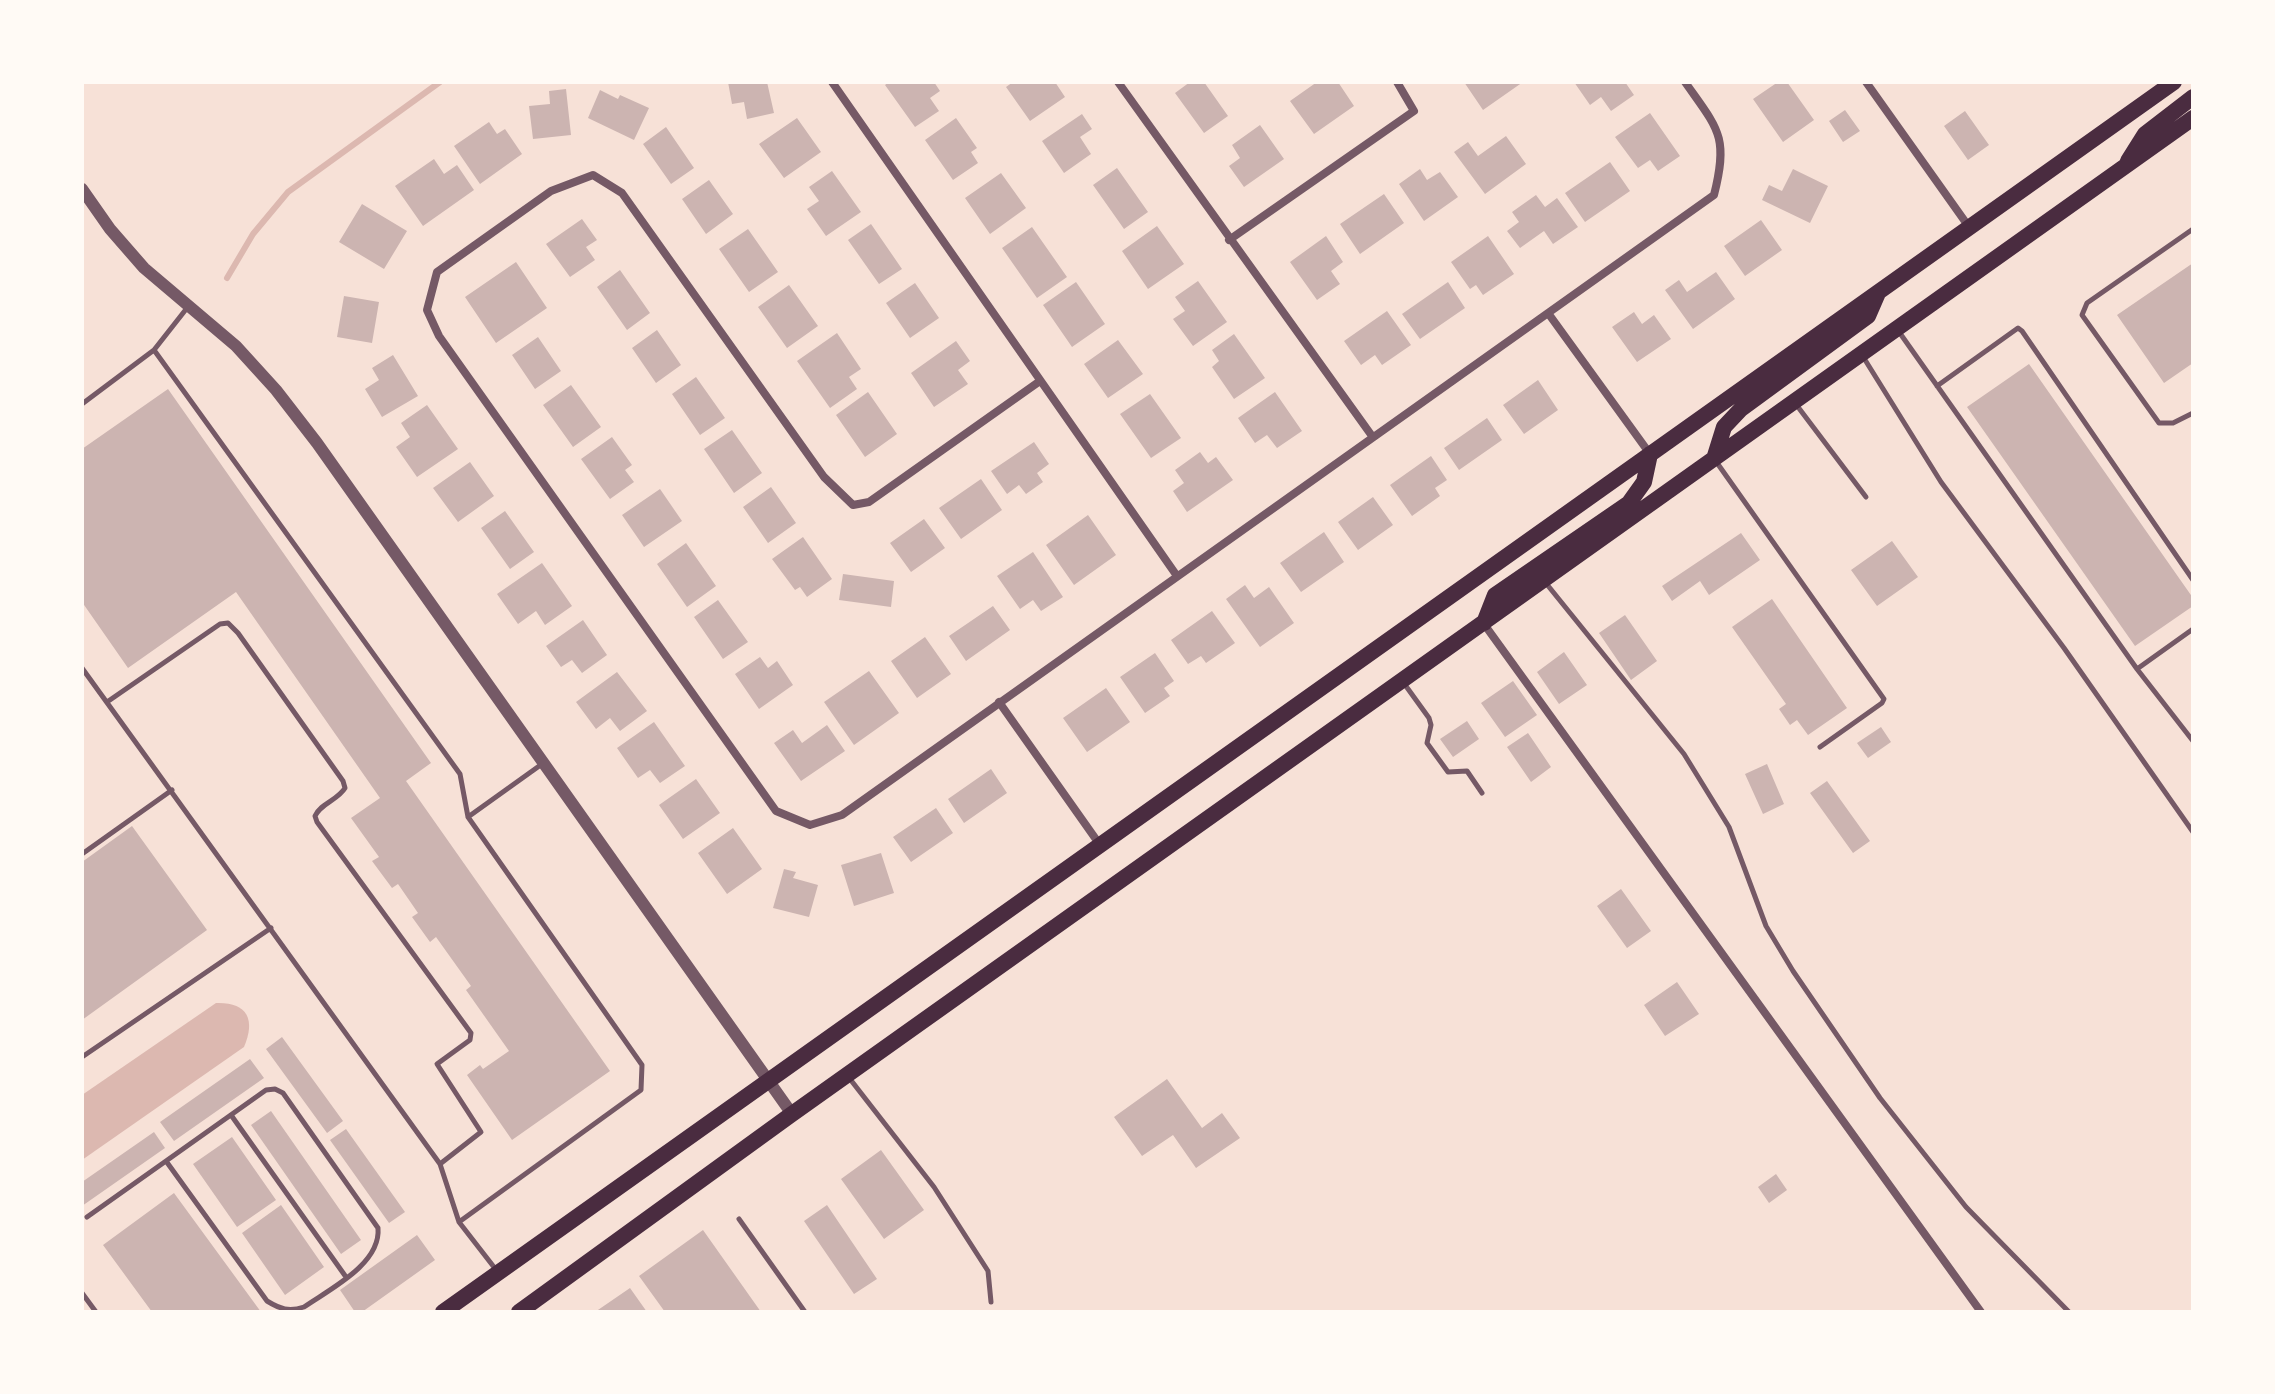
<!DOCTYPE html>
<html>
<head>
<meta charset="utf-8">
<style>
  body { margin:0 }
  #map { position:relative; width:2275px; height:1394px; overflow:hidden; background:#f7e1d7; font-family:"PT Serif",serif }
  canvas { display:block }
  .frame { position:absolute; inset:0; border:84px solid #fffaf5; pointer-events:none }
</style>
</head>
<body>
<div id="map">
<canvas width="2275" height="1394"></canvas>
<div class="frame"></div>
</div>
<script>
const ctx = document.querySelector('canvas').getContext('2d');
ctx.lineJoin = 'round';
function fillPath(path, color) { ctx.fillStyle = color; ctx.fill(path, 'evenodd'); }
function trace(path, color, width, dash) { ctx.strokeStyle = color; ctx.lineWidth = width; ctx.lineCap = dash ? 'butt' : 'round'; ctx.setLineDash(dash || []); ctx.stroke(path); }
const water = new Path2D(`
  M216,1003C247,1002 256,1019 244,1047L82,1160V1095Z`);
const stream = new Path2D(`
  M227,278L253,234L288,192L440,82`);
const building = new Path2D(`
  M728,82H767L774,113L747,119L744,102L732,104Z
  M889,82H916L918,84L934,82L940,91L930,98L939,111L915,127L885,85Z
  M1013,82H1055L1065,97L1030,121L1006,87Z
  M1190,82H1204L1228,116L1204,133L1175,93Z
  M1317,82H1338L1354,106L1314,134L1290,101Z
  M1464,82H1523L1483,110Z
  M1574,82H1625L1634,95L1611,111L1601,97L1590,105Z
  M1778,82H1787L1814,120L1783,142L1753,99Z
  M566,89L571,135L533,139L529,106L550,104L549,91Z
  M600,90L618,99L620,95L649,108L634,140L588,118Z
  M1845,110L1860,131L1843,142L1829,121Z
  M1965,111L1989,145L1968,160L1944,126Z
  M1650,113L1680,156L1658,171L1650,160L1638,168L1615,137Z
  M1082,114L1092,129L1080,137L1091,154L1064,173L1042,141Z
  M797,118L821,152L784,178L759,144Z
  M956,118L977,148L971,152L978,163L953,180L925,140Z
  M489,122L497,134L505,129L522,154L480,184L454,146Z
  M1260,125L1284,159L1244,187L1229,166L1240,158L1232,145Z
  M666,127L694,168L671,184L643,144Z
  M1506,136L1526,164L1485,194L1454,152L1468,142L1478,156Z
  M434,159L444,174L457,165L474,190L423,226L395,186Z
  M1610,162L1630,191L1585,222L1565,193Z
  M1117,168L1148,212L1124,229L1093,185Z
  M1420,169L1427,180L1440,172L1458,197L1424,221L1399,184Z
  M1793,169L1828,186L1810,223L1762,200L1769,185L1782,191Z
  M832,171L861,212L826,236L807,209L819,201L809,187Z
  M1001,173L1026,208L990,234L965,198Z
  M709,180L733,214L706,234L682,199Z
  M1384,194L1404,223L1360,254L1340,224Z
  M1536,195L1545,207L1557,198L1578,227L1553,244L1544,231L1520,248L1507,231L1519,222L1512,212Z
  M362,204L407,231L384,269L339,242Z
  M582,219L597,240L586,247L595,260L570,277L546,244Z
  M1761,220L1782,250L1745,276L1724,246Z
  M871,224L902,269L879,284L848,240Z
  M1157,226L1184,264L1148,289L1122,251Z
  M1032,227L1067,277L1037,298L1002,248Z
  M748,229L778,272L749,292L719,249Z
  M1326,236L1343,262L1331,271L1340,284L1317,300L1290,262Z
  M1488,236L1514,274L1483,295L1476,285L1470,289L1451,262Z
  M516,262L547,308L496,343L465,297Z
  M2193,263V363L2164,383L2117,315Z
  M620,270L650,313L627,330L597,287Z
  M1716,272L1735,299L1693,329L1665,290L1679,280L1687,292Z
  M1198,281L1227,322L1193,346L1173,319L1185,311L1175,297Z
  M1076,282L1105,324L1072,347L1043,305Z
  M1448,282L1465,308L1420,339L1402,314Z
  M915,283L939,318L910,338L886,303Z
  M789,285L818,326L787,348L758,307Z
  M344,296L379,302L372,343L337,337Z
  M1387,311L1411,345L1382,365L1375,355L1361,365L1344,341Z
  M1634,312L1642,324L1654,315L1671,339L1637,362L1612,327Z
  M657,330L681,365L656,383L632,348Z
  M837,333L861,369L849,377L857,389L830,408L797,361Z
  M1234,334L1265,378L1234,399L1212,367L1219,361L1212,350Z
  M538,337L561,371L535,389L512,355Z
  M1118,340L1143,374L1108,398L1084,364Z
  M956,341L970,361L958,370L968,384L934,407L911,373Z
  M393,355L418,396L382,417L365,389L379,380L372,368Z
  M2029,364L2193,598V606L2135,646L1967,407Z
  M696,377L725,418L700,435L672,394Z
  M1538,380L1558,410L1524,434L1503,405Z
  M571,385L601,427L573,447L543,405Z
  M168,389L431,763L406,781L610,1071L512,1140L467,1075L480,1065L483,1069L509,1051L466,990L471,986L436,937L430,942L412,917L418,913L398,884L392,888L372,861L379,857L351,818L380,798L236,592L128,668L82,602V449Z
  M868,392L897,434L865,457L836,415Z
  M1275,392L1302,431L1277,448L1267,435L1255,443L1238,418Z
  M1150,394L1181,438L1151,458L1120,414Z
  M427,405L458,449L417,477L396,447L410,437L401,423Z
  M1487,418L1502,440L1459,470L1444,448Z
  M732,430L762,473L734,493L704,449Z
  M612,437L632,465L625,470L634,482L610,499L581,459Z
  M1034,442L1049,464L1037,473L1043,482L1026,494L1019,485L1007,494L991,471Z
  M1200,452L1208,463L1216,457L1233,480L1187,512L1173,491L1184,483L1175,470Z
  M1431,456L1447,480L1435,488L1440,496L1412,516L1390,485Z
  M470,462L494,496L458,522L433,488Z
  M981,479L1002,510L961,539L939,508Z
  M771,487L796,523L768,543L743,507Z
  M660,489L682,521L644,547L622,515Z
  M1373,497L1393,525L1358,550L1338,522Z
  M505,511L534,552L510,569L481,528Z
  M1088,515L1116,555L1074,585L1046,545Z
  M924,519L945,548L911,572L890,543Z
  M1324,532L1344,562L1301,592L1280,563Z
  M1741,533L1760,560L1709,595L1700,581L1672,601L1662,586Z
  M803,537L832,579L807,597L800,587L795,590L772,559Z
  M1892,541L1918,577L1877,606L1851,570Z
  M686,543L716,586L687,607L657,564Z
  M1033,552L1063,597L1041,611L1033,600L1020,609L997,576Z
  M542,563L572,606L545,625L536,611L518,624L497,594Z
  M843,574L894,581L891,607L839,600Z
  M1245,585L1254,598L1269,587L1294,623L1260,647L1226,599Z
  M1772,599L1847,708L1808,735L1797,720L1790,725L1779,709L1786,704L1732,627Z
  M718,600L748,642L723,659L694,617Z
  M993,606L1010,630L966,661L949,636Z
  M1212,611L1235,643L1206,663L1201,656L1188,664L1171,640Z
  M1625,615L1657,661L1631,680L1599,633Z
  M583,620L607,655L582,673L572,660L561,667L546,646Z
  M925,637L951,674L917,698L891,661Z
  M1564,652L1587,685L1559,704L1537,672Z
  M1155,653L1174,681L1164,688L1170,696L1145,713L1120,677Z
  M760,657L768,668L777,661L793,685L759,709L735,674Z
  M869,671L899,713L854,745L824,702Z
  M617,672L647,711L620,731L610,718L596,729L576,702Z
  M1513,681L1537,715L1505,737L1481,703Z
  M1106,688L1130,722L1087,752L1063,718Z
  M1467,721L1479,739L1453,757L1440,739Z
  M654,722L685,766L660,783L650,770L638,778L617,748Z
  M827,725L845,751L801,781L774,743L793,730L802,743Z
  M1881,727L1891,742L1868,758L1857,743Z
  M1528,733L1551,767L1531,782L1507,747Z
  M1767,764L1784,804L1763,814L1745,774Z
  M991,769L1007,793L964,823L948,799Z
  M696,779L720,813L683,839L659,805Z
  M1827,781L1870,841L1853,853L1810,793Z
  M936,808L953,833L911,862L893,837Z
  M132,826L207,930L82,1020V862Z
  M733,828L762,869L727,894L698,853Z
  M881,853L894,893L854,906L841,865Z
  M784,869L796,872L793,878L818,885L809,917L773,908Z
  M1621,889L1651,931L1627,948L1597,906Z
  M1677,982L1699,1014L1665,1036L1644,1005Z
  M282,1037L343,1121L327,1133L266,1049Z
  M250,1059L264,1078L174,1141L160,1122Z
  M1167,1079L1202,1128L1222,1113L1240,1138L1196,1168L1173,1135L1142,1156L1114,1117Z
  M271,1111L361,1240L341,1254L251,1125Z
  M346,1129L405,1212L389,1223L330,1140Z
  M154,1132L165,1148L82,1206V1182Z
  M232,1137L276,1200L237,1227L193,1164Z
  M881,1150L924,1210L884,1239L841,1179Z
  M1776,1174L1787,1190L1769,1203L1758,1187Z
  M174,1193L261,1312H152L103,1245Z
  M281,1205L324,1267L285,1295L242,1233Z
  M827,1205L877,1279L854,1294L804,1221Z
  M703,1230L761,1312H665L639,1276Z
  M417,1235L435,1260L362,1312H355L340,1290Z
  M630,1288L647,1312H595Z`);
const service = new Path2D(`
  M2193,229L2087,303L2082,315L2159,423H2173L2193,413
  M1897,329L2137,669L2193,741
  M154,350L460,774L468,817L642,1065L641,1090L459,1222
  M1862,355L1941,482L2064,648L2193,832
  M1937,386L2018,328L2022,331L2193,580
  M1795,403L1866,497
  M82,404L154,350L187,308
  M1715,460L1884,699L1882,703L1820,747
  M1545,582L1684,754L1729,827L1766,926L1793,971L1880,1098L1966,1207L2069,1312
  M82,668L440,1164L459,1222L497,1271
  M2137,669L2193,629
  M1403,682L1429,718L1431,725L1427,743L1448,772L1467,771L1482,793
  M107,702L220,624L228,623L238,633L343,781L345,788C338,800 321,803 315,816L317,822L471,1033L470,1040L437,1064L481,1132L440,1164
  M468,817L542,764
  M82,854L172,790
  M82,1057L271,928
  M850,1079L934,1187L988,1271L991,1302
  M275,1089L283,1093L378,1228C381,1264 330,1289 304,1307C289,1312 280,1309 267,1301L166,1161L266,1090Z
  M231,1115L346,1277
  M87,1217L166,1161
  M739,1219L805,1312
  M82,1293L96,1312`);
const minor = new Path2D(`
  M832,82L1177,576
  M1118,82L1372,436
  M1866,82L1969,227
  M1229,240L1414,111L1397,82
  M1548,313L1650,454
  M1040,381L869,502L853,505L824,477L622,193L593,175L551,191L437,272L427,310L439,336L776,811L810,825L842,815L1714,195C1729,136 1718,129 1685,82
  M1484,624L1981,1312
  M999,702L1100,845`);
const tertiary = new Path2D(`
  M82,189L110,229L144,268L236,346L276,390L317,443L792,1114`);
const primary = new Path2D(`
  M2128,161L2145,134L2193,97
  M1714,459L1724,427L1741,409L1868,316L1878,293
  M1484,623L1495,595L1629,503L1644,482L1650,454
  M443,1312L2174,82
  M519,1312L792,1114L2193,118`);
fillPath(water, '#dcb8b0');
trace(stream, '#dcb8b0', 6);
fillPath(building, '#ccb4b1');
trace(service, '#755966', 5);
trace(minor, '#755966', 8);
trace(tertiary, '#755966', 12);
trace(primary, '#4a2c40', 16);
</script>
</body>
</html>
